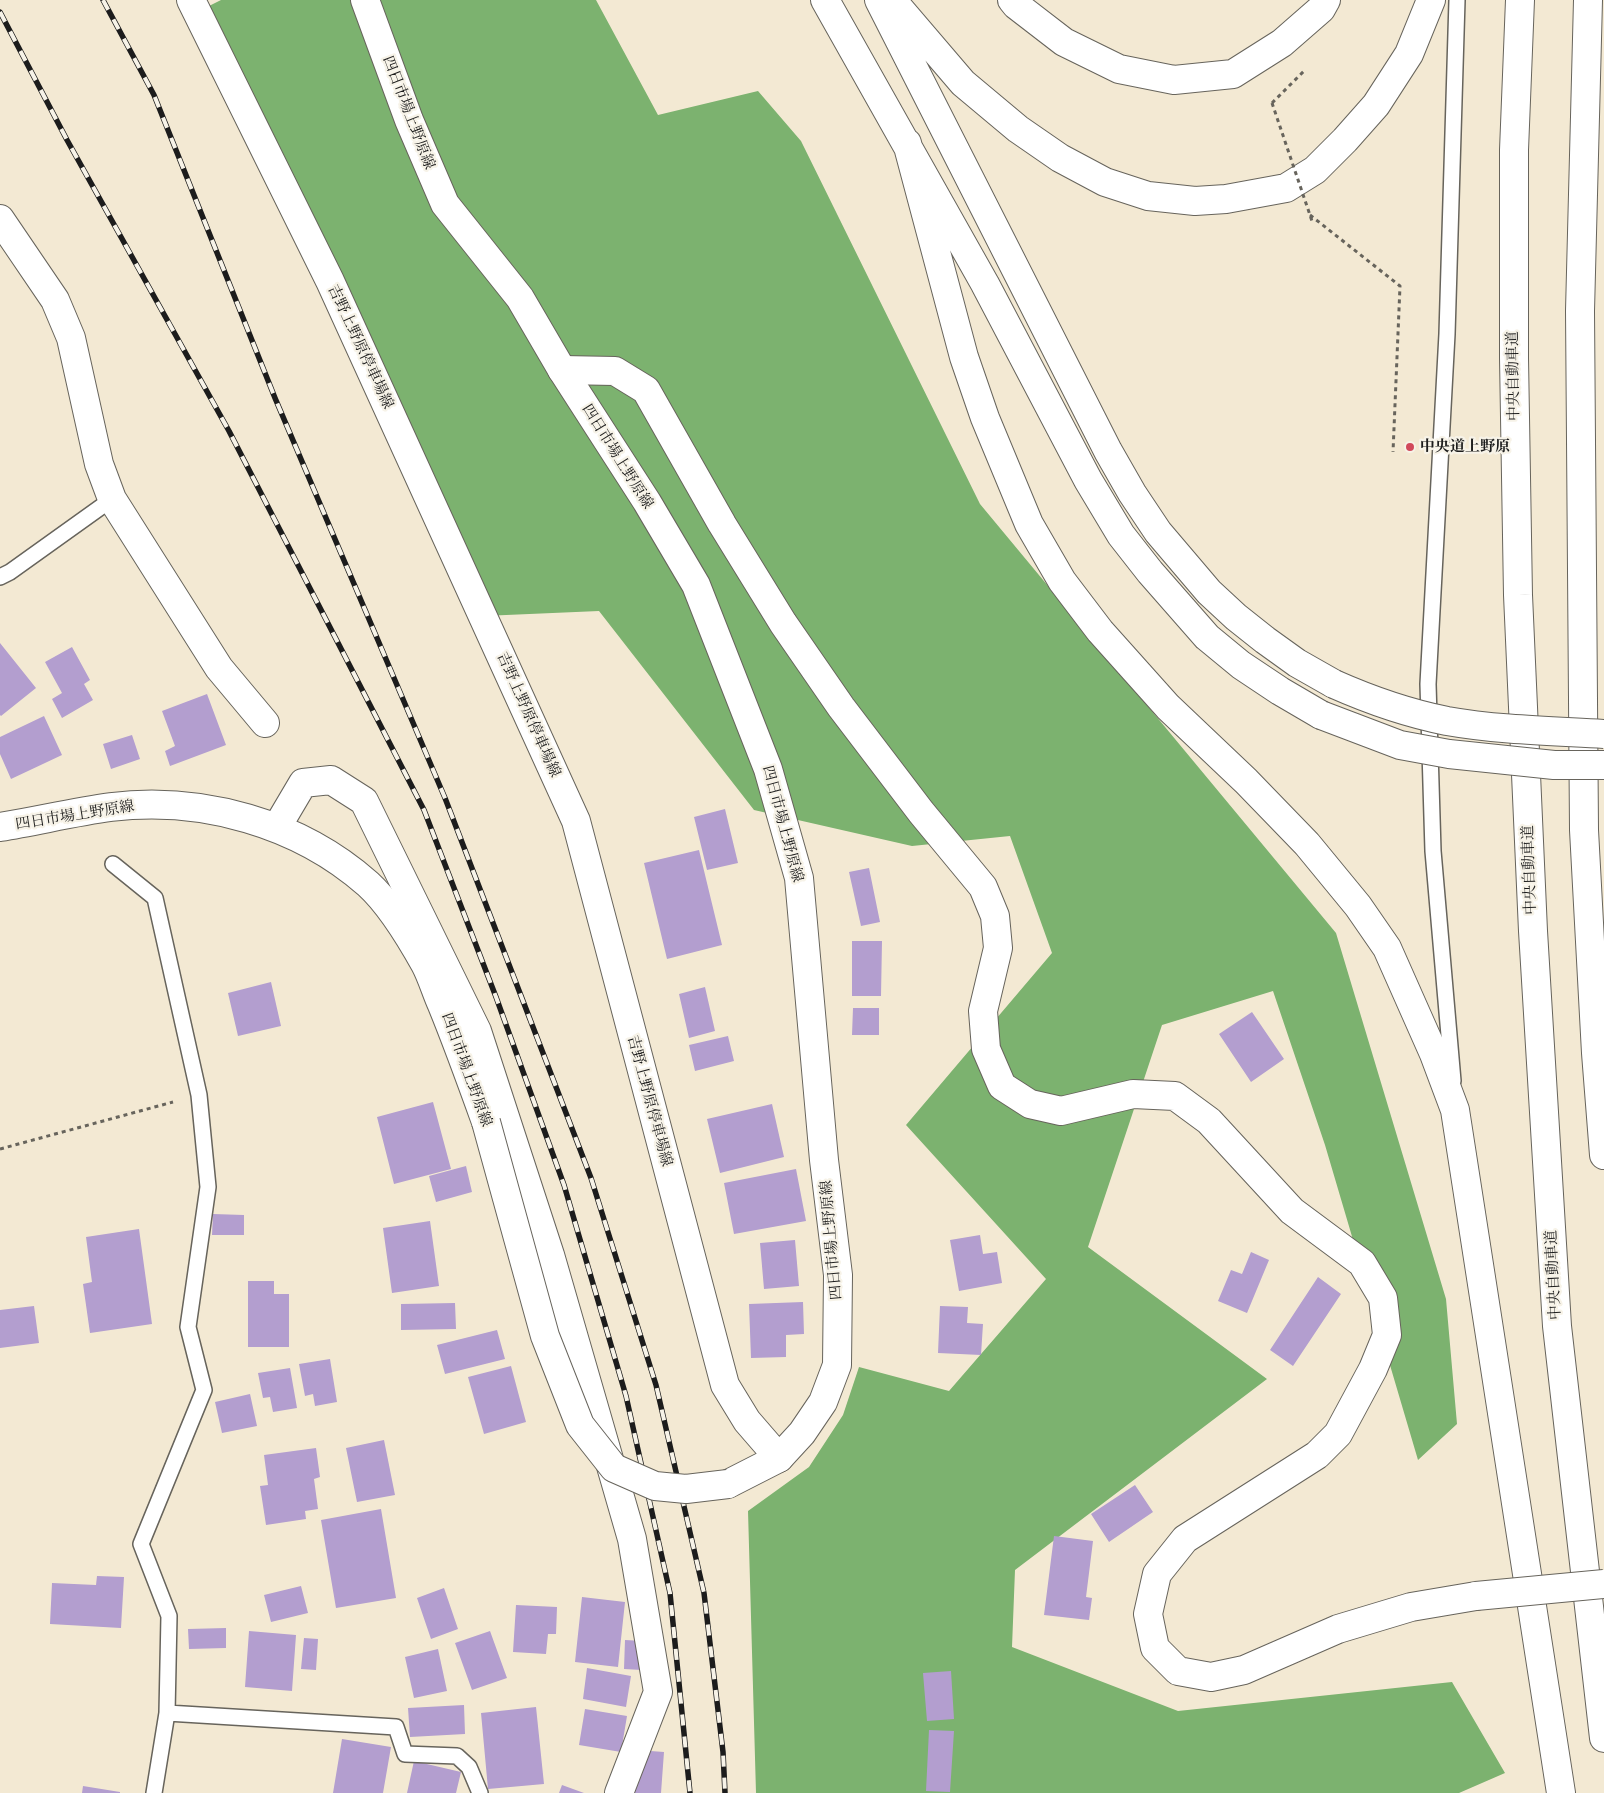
<!DOCTYPE html>
<html>
<head>
<meta charset="utf-8">
<style>
  body { margin:0 }
  canvas { display:block; background:#f3e9d3 }
</style>
</head>
<body>
<canvas width="1604" height="1793"></canvas>
<script>
const ctx = document.querySelector('canvas').getContext('2d');
ctx.lineJoin = 'round';
function fillPath(path, color) { ctx.fillStyle = color; ctx.fill(path, 'evenodd'); }
function trace(path, color, width, dash) { ctx.strokeStyle = color; ctx.lineWidth = width; ctx.lineCap = dash ? 'butt' : 'round'; ctx.setLineDash(dash || []); ctx.stroke(path); }
function drawText(font, color, halo, rows, align = 'center') {
  ctx.font = font + ' Alegreya,"Noto Serif JP",serif'; ctx.lineWidth = 4.5; ctx.setLineDash([]); ctx.textBaseline = 'middle'; ctx.strokeStyle = halo; ctx.fillStyle = color; for (const [text, x, y, turn = 0] of rows) {
    ctx.save(); ctx.translate(x, y); ctx.rotate((+turn || 0) * Math.PI / 180); ctx.textAlign = isNaN(turn) ? turn : align; if (halo) ctx.strokeText(text, 0, 0); ctx.fillText(text, 0, 0); ctx.restore();
  }
}
const forest = new Path2D(`
  M221,0H596L658,115L758,91L801,141L980,504L1336,933L1446,1299L1457,1424L1418,1460L1325,1145L1273,991L1162,1025L1088,1247L1267,1379L1015,1570L1012,1647L1178,1711L1452,1682L1505,1773L1459,1793H756L748,1511L809,1467L843,1415L859,1367L949,1391L1046,1279L906,1125L1052,953L1010,836L912,846L754,810L599,611L483,616L197,12Z`);
const building = new Path2D(`
  M0,643L36,688L1,716L0,715Z
  M72,647L90,680L84,684L93,700L62,718L52,699L62,693L45,662Z
  M207,694L226,745L170,766L165,751L175,746L162,711Z
  M44,716L62,755L11,779L0,754V737Z
  M132,735L140,759L111,769L103,744Z
  M725,809L738,863L707,870L694,817Z
  M699,850L722,945L667,959L644,863Z
  M869,868L880,922L861,926L849,872Z
  M852,941H882L881,996H852Z
  M271,982L281,1026L238,1036L228,993Z
  M705,987L715,1031L689,1038L679,994Z
  M853,1008H879V1035H852Z
  M1252,1012L1284,1059L1251,1082L1219,1034Z
  M728,1036L734,1061L695,1071L689,1045Z
  M433,1102L451,1169L394,1184L377,1117Z
  M772,1104L784,1157L720,1173L707,1119Z
  M466,1166L472,1192L436,1202L429,1176Z
  M796,1169L806,1221L734,1234L724,1183Z
  M213,1214L244,1215V1235H212Z
  M430,1221L439,1286L392,1293L383,1228Z
  M139,1229L152,1324L90,1333L83,1284L92,1282L86,1237Z
  M980,1235L983,1254L997,1252L1002,1283L959,1291L950,1240Z
  M795,1240L799,1286L764,1289L760,1243Z
  M1251,1252L1269,1260L1247,1313L1218,1301L1231,1270L1242,1274Z
  M1318,1277L1341,1294L1293,1366L1270,1350Z
  M248,1281H274V1294H289V1347H248Z
  M803,1302L804,1334L786,1335V1357L751,1358L749,1304Z
  M455,1303L456,1329L401,1330V1304Z
  M34,1306L39,1343L0,1348V1310Z
  M940,1306L968,1307L967,1323L983,1324L981,1355L938,1353Z
  M497,1330L505,1359L445,1374L437,1345Z
  M330,1359L337,1402L315,1406L313,1394L305,1396L299,1364Z
  M511,1366L526,1422L484,1434L468,1377Z
  M290,1368L297,1408L273,1412L270,1397L263,1398L258,1373Z
  M250,1394L257,1426L222,1433L215,1402Z
  M384,1440L395,1495L357,1502L346,1448Z
  M316,1448L320,1477L314,1479L318,1509L305,1511L306,1519L266,1525L260,1486L268,1485L264,1455Z
  M1135,1485L1153,1512L1109,1542L1091,1514Z
  M381,1509L396,1598L336,1608L321,1520Z
  M1054,1536L1093,1541L1086,1597L1092,1598L1089,1620L1044,1615Z
  M97,1576L124,1577L121,1628L50,1624L52,1583L96,1585Z
  M301,1586L308,1613L271,1622L264,1595Z
  M444,1588L458,1629L431,1639L417,1598Z
  M582,1597L625,1602L618,1667L575,1662Z
  M516,1605L557,1607L556,1634H548L546,1654L513,1652Z
  M226,1628V1648L189,1649L188,1629Z
  M249,1631L296,1635L292,1691L245,1687Z
  M490,1631L507,1678L472,1690L455,1643Z
  M304,1638L318,1639L316,1670L301,1669Z
  M625,1640L643,1641L642,1670L624,1669Z
  M438,1649L447,1691L414,1698L405,1657Z
  M587,1668L631,1676L626,1707L583,1699Z
  M951,1671L954,1719L927,1721L923,1673Z
  M464,1705L465,1734L410,1737L408,1708Z
  M536,1707L544,1784L488,1789L481,1713Z
  M585,1709L627,1716L621,1752L579,1745Z
  M929,1730L954,1731L950,1792L926,1791Z
  M342,1739L391,1747L383,1793H333Z
  M637,1750L664,1752L661,1793H635Z
  M414,1761L461,1772L456,1793H407Z
  M562,1785L584,1793H559Z
  M83,1786L120,1792V1793H82Z`);
const path = new Path2D(`
  M1272,103L1305,70
  M1310,215L1400,286L1393,452
  M0,1149L173,1102`);
const service = new Path2D(`
  M0,577L10,572L112,499
  M113,864L155,898L199,1095L208,1187L188,1327L204,1390L141,1544L169,1616L167,1713L154,1793
  M1453,1081L1433,851L1428,684L1447,334L1457,0
  M167,1713L396,1727L405,1754L457,1756L469,1767L480,1793`);
const minor = new Path2D(`
  M1012,0L1016,5L1064,42L1119,69L1174,80L1233,74L1282,43L1321,9L1326,0
  M0,219L55,300L71,338L99,464L112,499L219,668L265,723
  M562,370L615,371L646,390L722,524L783,623L841,707L921,812L983,887L995,916L998,948L983,1011L986,1049L1002,1086L1030,1104L1061,1111L1133,1094L1175,1096L1209,1121L1292,1211L1362,1263L1383,1298L1387,1335L1373,1369L1338,1434L1317,1455L1185,1539L1157,1574L1148,1614L1155,1648L1178,1671L1211,1677L1244,1670L1338,1629L1411,1607L1476,1596
  M277,827L303,783L331,780L364,801L477,1031L550,1255L632,1539L658,1692L619,1793`);
const secondary = new Path2D(`
  M191,0L330,281L576,821L725,1385L747,1421L779,1458`);
const primary = new Path2D(`
  M365,0L409,120L445,204L520,298L562,370L647,502L696,585L768,769L799,878L824,1160L838,1275L837,1365L823,1402L802,1433L779,1458L728,1484
  M0,827C37,821 74,812 111,807C202,796 299,823 368,884C390,904 410,937 425,964C432,977 436,992 442,1005C458,1044 472,1083 486,1122`);
const motorway = new Path2D(`
  M825,0L985,284L1088,480L1121,535L1150,572L1207,637L1241,665L1280,691L1321,715
  M879,0L1108,451L1132,493L1158,532L1209,592L1236,617L1265,640L1297,663L1334,684
  M892,0L963,83L1018,129L1060,158L1105,182L1148,196L1195,201L1226,199L1286,188L1315,170L1345,140L1376,105L1409,54L1431,0
  M1520,0L1514,150V358L1518,595L1533,931L1557,1326L1604,1738
  M1588,0L1580,311L1584,830L1596,1053L1604,1155
  M907,143L964,357L985,418L1029,524L1062,581L1100,631L1168,707L1246,781L1307,844L1358,906L1387,948L1434,1054L1455,1110L1561,1793`);
const rail = new Path2D(`
  M103,0L154,95L275,398L445,798L591,1178L656,1385L704,1593L723,1752L725,1793
  M0,12L67,140L229,431L424,810L496,997L564,1185L626,1396L670,1593L690,1793`);
const pathBridge = new Path2D(`
  M1272,103L1313,224`);
const minorBridge = new Path2D(`
  M1476,1596L1604,1584`);
const primaryBridge = new Path2D(`
  M486,1122L545,1336L580,1425L614,1468L655,1486L686,1489L728,1484`);
const motorwayBridge = new Path2D(`
  M1334,684C1370,700 1407,713 1447,721C1498,730 1552,731 1604,734
  M1321,715L1400,745L1449,754L1554,765H1604`);
const markers = [
  [1410,447,5,"#d1495b"]
];
const streetNames = [
  ["四日市場上野原線",408,113,69],
  ["吉野上野原停車場線",360,347,65],
  ["中央自動車道",1514,376,-91],
  ["四日市場上野原線",617,457,58],
  ["吉野上野原停車場線",528,715,66],
  ["四日市場上野原線",75,816,-9],
  ["四日市場上野原線",782,824,75],
  ["中央自動車道",1530,870,-92],
  ["四日市場上野原線",466,1070,70],
  ["吉野上野原停車場線",649,1101,75],
  ["四日市場上野原線",832,1240,-95],
  ["中央自動車道",1554,1275,-93]
];
const poiNames = [
  ["中央道上野原",1420,447]
];
fillPath(forest, '#7cb26f');
fillPath(building, '#b39ecf');
trace(service, '#67645c', 18);
trace(minor, '#67645c', 30);
trace(secondary, '#67645c', 30);
trace(primary, '#67645c', 30);
trace(motorway, '#67645c', 30);
trace(path, '#67645c', 3, [4, 4]);
trace(service, '#fff', 15);
trace(minor, '#fff', 28);
trace(secondary, '#fff', 28);
trace(primary, '#fff', 28);
trace(motorway, '#fff', 28);
trace(rail, '#1c1c1c', 5.5);
trace(rail, '#f7f3e8', 4, [11]);
trace(minorBridge, '#67645c', 30, []);
trace(primaryBridge, '#67645c', 30, []);
trace(motorwayBridge, '#67645c', 30, []);
trace(pathBridge, '#67645c', 3, [4, 4]);
trace(minorBridge, '#fff', 28);
trace(primaryBridge, '#fff', 28);
trace(motorwayBridge, '#fff', 28);
for (const [x, y, r, color] of markers) { const dot = new Path2D(); dot.arc(x, y, r, 0, 2 * Math.PI); ctx.fillStyle = color; ctx.fill(dot); trace(dot, '#f7f3e8', 2); }
drawText('15px', '#1c1c1c', '#f7f3e8', streetNames);
drawText('bold 15px', '#1c1c1c', '#f7f3e8', poiNames, 'left');
</script>
</body>
</html>
